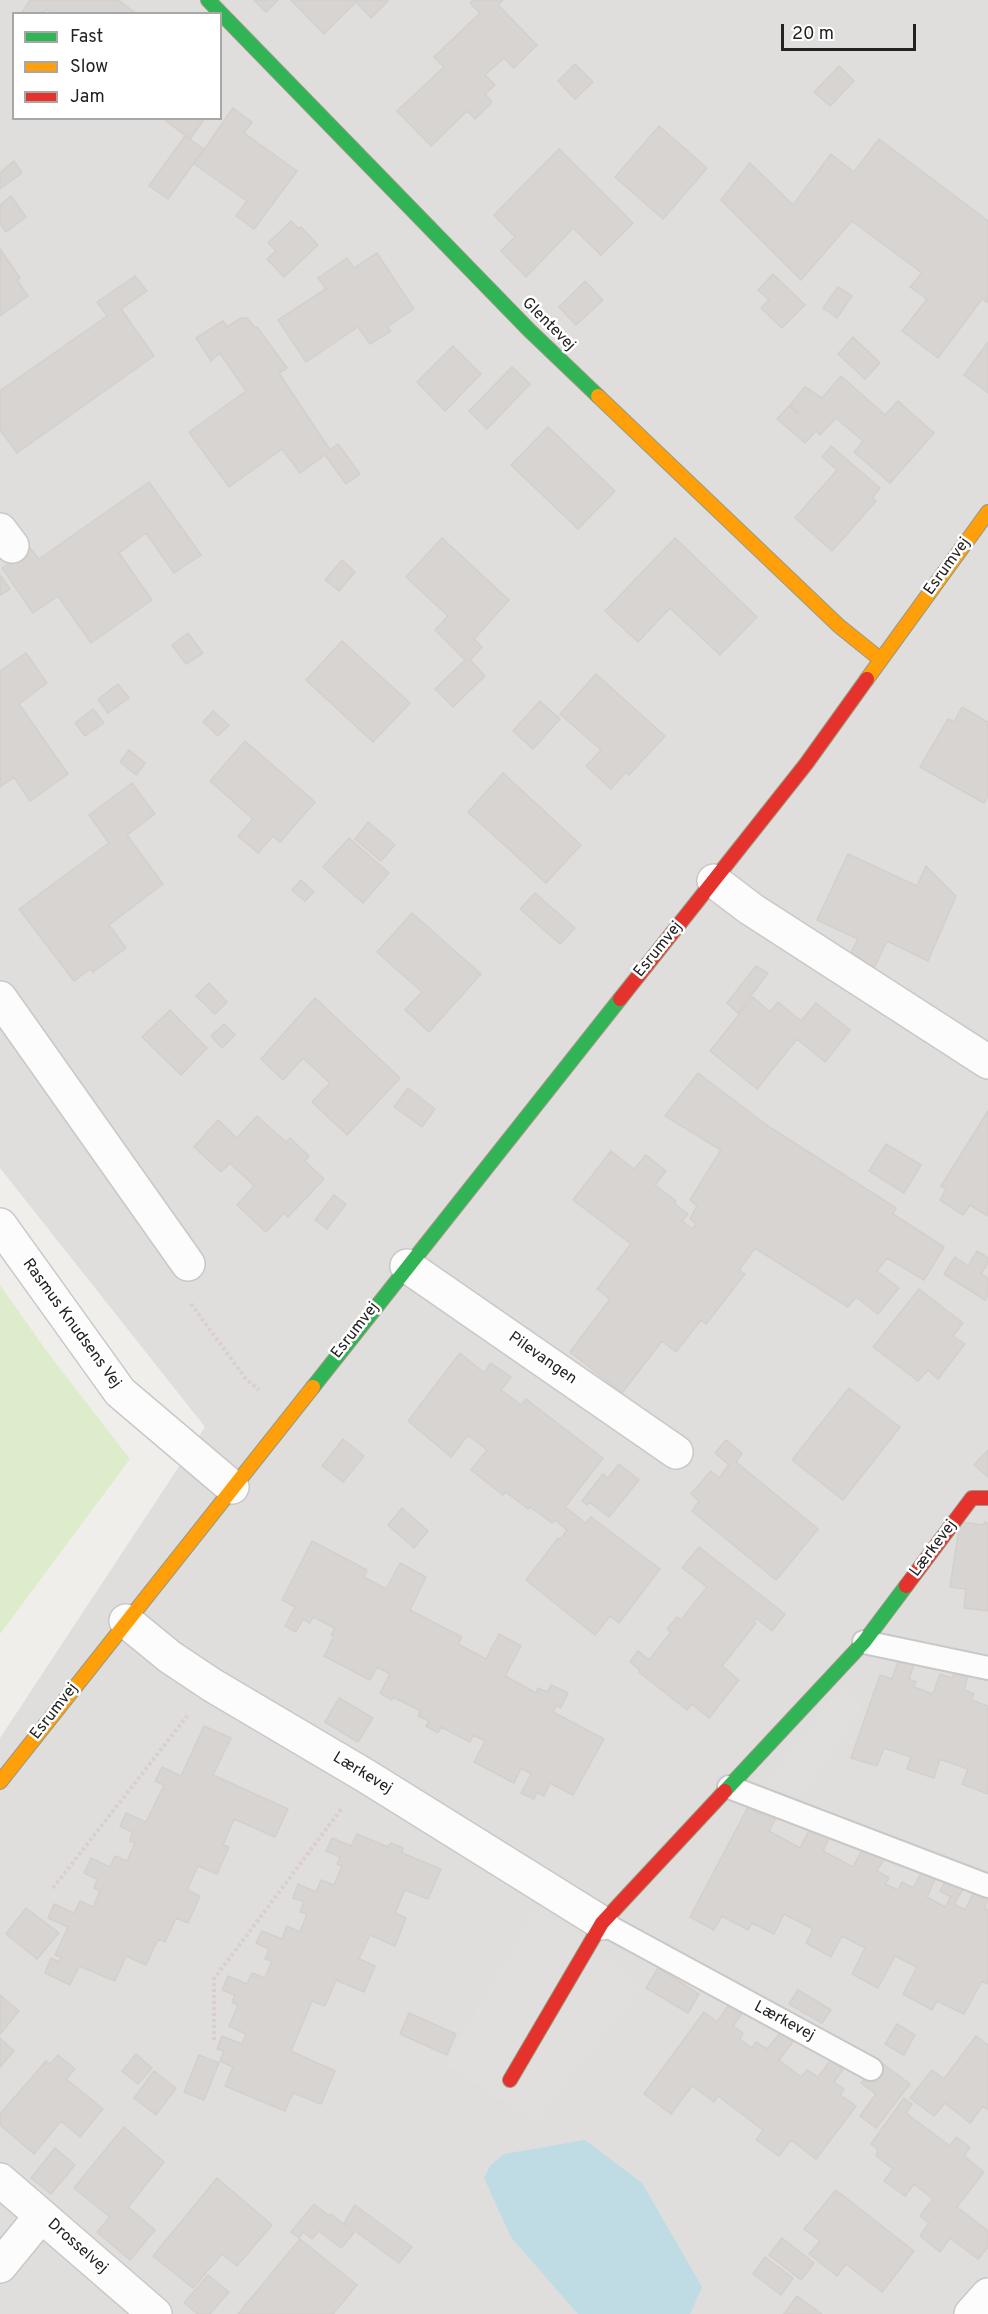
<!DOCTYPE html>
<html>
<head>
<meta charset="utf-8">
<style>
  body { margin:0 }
  #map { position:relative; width:988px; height:2314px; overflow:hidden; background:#f0eeeb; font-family:Overpass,sans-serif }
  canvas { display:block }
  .legend { position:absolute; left:12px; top:12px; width:210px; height:108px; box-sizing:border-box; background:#fff; border:2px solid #a7a7a7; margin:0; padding:8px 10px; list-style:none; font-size:18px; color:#222 }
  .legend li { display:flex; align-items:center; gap:12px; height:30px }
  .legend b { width:30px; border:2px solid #a7a7a7 }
  .scale { position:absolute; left:781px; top:24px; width:135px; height:27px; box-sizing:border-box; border:3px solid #222; border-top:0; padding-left:8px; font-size:18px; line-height:21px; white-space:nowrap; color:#222; -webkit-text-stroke:4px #fff; paint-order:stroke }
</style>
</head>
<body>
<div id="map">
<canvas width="988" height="2314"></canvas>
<ul class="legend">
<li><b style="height:8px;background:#30b455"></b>Fast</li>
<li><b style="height:8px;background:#ff9f0a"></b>Slow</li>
<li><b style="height:8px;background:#e5322d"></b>Jam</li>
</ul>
<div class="scale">20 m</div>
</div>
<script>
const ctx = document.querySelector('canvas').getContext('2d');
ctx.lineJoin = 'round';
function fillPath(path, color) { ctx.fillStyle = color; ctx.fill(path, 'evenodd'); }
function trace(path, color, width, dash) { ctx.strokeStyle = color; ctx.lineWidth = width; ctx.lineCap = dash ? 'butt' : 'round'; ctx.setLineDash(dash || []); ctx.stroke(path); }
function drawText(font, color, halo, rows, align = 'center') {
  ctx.font = font + ' Overpass,sans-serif'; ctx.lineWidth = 5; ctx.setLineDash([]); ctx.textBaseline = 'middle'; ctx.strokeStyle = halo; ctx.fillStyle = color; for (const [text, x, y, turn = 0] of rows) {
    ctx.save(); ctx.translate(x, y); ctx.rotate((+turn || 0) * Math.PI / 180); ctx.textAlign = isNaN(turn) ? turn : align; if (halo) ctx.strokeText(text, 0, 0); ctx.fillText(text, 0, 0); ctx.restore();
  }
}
const residential = new Path2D(`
  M0,0H988V2314H0V1738L205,1427L0,1168ZM14,14H220V118H14Z`);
const grass = new Path2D(`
  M0,1285L48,1353L130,1459L0,1634Z`);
const parking = new Path2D(`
  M840,1688L863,1706L803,1799L766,1783Z
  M534,1911L567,1925L642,1987L536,2123L445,2064Z`);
const water = new Path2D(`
  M585,2140L642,2183L702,2287L690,2314H578L511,2237L484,2178L490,2166L504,2154Z`);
const building = new Path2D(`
  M30,0H118L137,14H53L47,9L43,14H21Z
  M254,0H278L266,12Z
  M291,0H388V1L371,18L356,2L324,34Z
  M473,0H503L498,5L537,45L514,68L504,58L485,75L495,85L485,94L492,102L475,119L467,111L431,146L397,111L444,67L434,57L480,13L470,3Z
  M575,64L593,82L575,99L558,81Z
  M839,66L854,81L830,106L814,92Z
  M233,108L252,122L244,133L297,171L254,229L236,216L247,201L194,164Z
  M162,118H205L190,139Z
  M659,126L707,168L663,219L615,177Z
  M185,136L204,149L168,199L149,186Z
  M879,139L988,221V303L982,299L938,358L902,331L927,299L910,287L922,273L852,221L801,280L721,200L750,163L793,205L831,154L854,172Z
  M559,149L633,223L601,255L573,228L526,277L501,251L515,237L494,215Z
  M14,161L22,173L0,189V173Z
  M11,196L26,217L6,232L0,224V205Z
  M291,221L299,229L301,227L318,245L284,277L267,259L276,251L268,243Z
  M0,249L20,278L17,280L28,296L0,316Z
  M377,253L414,309L387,327L391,331L370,344L358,327L306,362L278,320L326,289L318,278L347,258L354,268Z
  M773,274L805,305L782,328L761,308L769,300L758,290Z
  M135,276L147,291L121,309L154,356L17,453L0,430V391L107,316L97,302Z
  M585,281L603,300L576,325L559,307Z
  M838,287L852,296L837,318L823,308Z
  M241,318H247L255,328L257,327L287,368L279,373L330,450L338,444L360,474L346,484L325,455L300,473L282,449L229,487L189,432L246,391L220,353L211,361L196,338L223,321L227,327Z
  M853,337L880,363L865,379L838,354Z
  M988,342V393L964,375Z
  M453,346L481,374L445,411L417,382Z
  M512,367L530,384L487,429L469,411Z
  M841,376L885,415L898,401L934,433L890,483L854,452L863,441L836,418L820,435L816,431L805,443L777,419L789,406L798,414L799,413L790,405L805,387L822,398Z
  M548,427L615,491L578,529L511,465Z
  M831,446L880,488L872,498L876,501L832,551L795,518L837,470L822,457Z
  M149,482L201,555L174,573L146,533L119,553L152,600L91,643L58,596L33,613L2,568L30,548L39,559Z
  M442,538L509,600L474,639L482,647L470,660L485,676L453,707L435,689L465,660L435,630L448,616L406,577Z
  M675,538L757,617L720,655L670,608L638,642L605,611Z
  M342,560L355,572L339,591L325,580Z
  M0,575L10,589L0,595Z
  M188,633L203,653L186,664L172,645Z
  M342,641L410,703L373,742L306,680Z
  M26,653L47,683L19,704L68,774L30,801L14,777L0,787V671Z
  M596,674L665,736L629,775L626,772L611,789L586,766L601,750L560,714Z
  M118,684L129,698L108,713L98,699Z
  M540,701L560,719L533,749L513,731Z
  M962,707L988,722V796L984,803L920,767L948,719L954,722Z
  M93,709L104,723L85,736L75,723Z
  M213,711L229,725L218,736L203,722Z
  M245,741L315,802L280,842L273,836L258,853L238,836L253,819L210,781Z
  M129,750L145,763L136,775L120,762Z
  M503,773L581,845L546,883L468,812Z
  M132,783L155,814L127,835L163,884L109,925L126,948L93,972L90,969L74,981L19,909L109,843L89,815Z
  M368,822L395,845L381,861L355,839Z
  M349,838L389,873L363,903L323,867Z
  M848,854L917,886L926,866L956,896L928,961L887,941L874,968L851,952L858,939L817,920Z
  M301,880L314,892L305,901L292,890Z
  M535,893L575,928L560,944L520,909Z
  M412,913L481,974L429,1032L405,1010L422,992L377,952Z
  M756,966L768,973L738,1013L727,1003Z
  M209,983L227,1002L215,1014L196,996Z
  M753,997L770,1012L778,1002L801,1021L816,1003L850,1030L825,1062L797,1039L757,1089L710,1051Z
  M315,998L400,1078L347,1135L312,1102L330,1083L303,1058L283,1080L261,1059Z
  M170,1010L207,1048L181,1075L142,1037Z
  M224,1024L235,1035L222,1048L211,1036Z
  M698,1073L768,1126L896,1208L893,1214L944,1247L924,1280L887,1258L877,1271L899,1288L878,1314L856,1297L848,1307L755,1248L739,1270L745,1274L706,1324L701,1320L676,1352L662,1341L622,1393L570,1352L610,1299L597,1289L631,1244L573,1200L611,1151L634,1169L646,1155L666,1171L655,1185L676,1201L675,1204L688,1214L682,1221L693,1229L696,1224L690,1219L697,1206L690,1200L721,1150L665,1116Z
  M408,1088L435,1109L422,1127L394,1107Z
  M988,1111V1216L970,1205L963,1215L940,1200L946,1189L941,1186Z
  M257,1116L286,1142L290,1138L309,1156L305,1161L324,1179L288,1217L284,1213L266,1232L237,1205L254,1186L230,1163L221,1172L194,1147L218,1120L237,1138Z
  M886,1144L921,1165L904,1193L869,1171Z
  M334,1195L346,1204L327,1229L315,1220Z
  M977,1251L988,1258V1263L981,1274L988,1278V1295L985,1300L944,1274L955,1257L968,1266Z
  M919,1289L963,1323L953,1336L965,1344L938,1379L928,1370L918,1381L873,1347Z
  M460,1353L484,1373L491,1363L511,1377L501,1390L521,1405L526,1399L603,1458L565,1507L586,1523L591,1517L660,1569L619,1623L610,1616L595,1635L526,1580L558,1538L560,1540L567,1530L555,1520L552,1523L530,1507L528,1509L506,1492L503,1495L471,1470L487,1450L468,1435L451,1457L408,1421Z
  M849,1388L900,1427L843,1500L792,1460Z
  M343,1439L364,1456L343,1482L322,1466Z
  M726,1440L742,1453L736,1462L818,1529L776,1580L692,1511L699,1501L691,1494L711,1471L719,1478L729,1465L715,1453Z
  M988,1450V1477L974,1465Z
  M619,1464L639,1480L609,1517L589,1502L587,1505L582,1501L603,1474L608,1478Z
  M402,1508L428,1531L414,1548L388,1525Z
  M960,1522L984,1525V1522L988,1523V1611L964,1608L966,1589L950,1587Z
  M312,1541L367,1570L364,1577L386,1589L400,1563L426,1577L410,1610L462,1637L458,1644L486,1659L499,1634L521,1646L505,1676L536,1693L538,1688L547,1692L551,1685L568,1693L561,1708L556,1705L553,1712L604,1739L573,1795L550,1783L544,1796L537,1792L534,1799L521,1793L531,1774L521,1768L514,1783L474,1762L485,1741L473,1735L470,1742L441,1727L438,1733L426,1726L429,1721L418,1716L421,1711L393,1697L392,1700L380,1693L390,1674L377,1667L370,1680L324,1656L334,1636L331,1635L335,1628L313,1617L310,1623L303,1619L296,1632L285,1626L295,1607L282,1600Z
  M699,1547L785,1614L772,1631L756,1618L754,1621L756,1623L722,1666L739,1680L709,1718L692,1704L687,1710L639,1672L640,1670L630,1662L638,1651L649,1660L671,1632L667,1629L677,1617L681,1620L707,1587L682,1568Z
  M899,1659L914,1664L909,1679L916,1682L914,1687L933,1694L940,1674L952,1678L955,1671L968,1676L964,1690L974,1694L971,1700L988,1706V1794L962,1784L968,1769L940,1759L934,1778L907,1769L911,1757L884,1748L877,1766L851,1758L880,1675L892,1679Z
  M339,1698L373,1718L358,1742L325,1722Z
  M204,1726L231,1738L213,1775L288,1809L275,1837L234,1819L223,1845L229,1847L217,1874L198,1866L187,1890L200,1896L188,1923L176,1918L165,1942L158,1939L146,1965L126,1956L115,1981L79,1966L70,1985L45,1973L51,1958L59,1962L61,1957L55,1955L68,1927L48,1918L54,1904L74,1913L80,1901L93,1907L100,1891L94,1888L97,1879L84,1873L91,1858L110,1867L115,1856L127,1861L135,1843L130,1841L132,1832L120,1826L126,1813L146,1822L164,1785L155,1781L162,1767L181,1776Z
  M748,1807L760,1814L762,1810L776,1818L769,1831L800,1848L810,1828L829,1838L823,1851L853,1867L863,1848L884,1859L877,1871L889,1878L885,1884L898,1890L902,1882L913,1888L923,1870L936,1877L927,1897L945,1907L951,1897L940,1891L946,1880L963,1889L954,1904L965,1910L975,1890L988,1897L985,1908L988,1910V1984L982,1981L964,2014L937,2001L932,2010L903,1994L917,1967L895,1956L878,1988L852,1974L865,1948L842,1936L831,1957L806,1943L813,1929L784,1914L774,1934L752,1923L748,1930L722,1916L714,1930L690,1917Z
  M357,1834L388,1847L391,1843L403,1848L402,1853L441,1869L428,1899L405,1890L395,1913L406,1918L395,1946L370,1935L359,1959L375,1966L364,1992L336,1980L325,2006L312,2001L291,2051L335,2071L321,2104L293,2093L285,2111L225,2086L233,2067L220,2061L224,2051L217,2049L222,2036L242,2044L246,2034L229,2026L238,2005L232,2002L235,1995L222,1990L228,1976L247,1984L252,1973L265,1978L272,1961L265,1959L269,1949L256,1943L262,1931L282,1939L287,1926L300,1932L307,1914L300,1912L304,1902L293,1898L298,1884L316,1892L321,1880L334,1885L342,1866L337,1864L340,1857L326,1851L332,1838L351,1846Z
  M26,1908L59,1933L37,1959L6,1934Z
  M658,1968L699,1994L688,2013L646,1988Z
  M798,1990L831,2010L822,2023L789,2004Z
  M0,1995L19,2011L0,2034Z
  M729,2005L742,2014L733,2026L743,2033L740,2039L752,2048L756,2042L767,2049L780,2033L793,2042L779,2060L801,2077L807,2070L818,2077L831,2060L843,2069L834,2082L844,2089L840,2095L856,2106L816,2159L791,2140L779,2156L756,2140L763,2130L718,2096L714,2102L692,2086L671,2114L644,2094L704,2012L717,2022Z
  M409,2013L456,2034L447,2055L400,2034Z
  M897,2024L915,2035L904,2055L885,2044Z
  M976,2036L988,2045V2110L983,2106L970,2123L945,2103L934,2116L910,2098L932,2070L944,2079Z
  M0,2038L14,2051L0,2067Z
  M136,2054L152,2068L138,2084L122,2071Z
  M58,2055L75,2069L66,2079L103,2109L80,2137L61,2121L34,2154L0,2125V2114L46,2061L50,2064Z
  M199,2055L219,2063L204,2100L184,2092Z
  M878,2060L910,2084L876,2128L860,2116L876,2094L861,2083Z
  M154,2071L176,2088L156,2115L134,2098Z
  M904,2098L912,2104L906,2113L950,2146L956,2137L970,2147L964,2156L984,2172L957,2207L988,2231V2247L978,2259L950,2238L940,2252L920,2236L929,2223L920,2216L933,2199L914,2184L905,2196L884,2181L893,2169L876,2156L878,2150L871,2144Z
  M124,2127L164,2162L128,2207L155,2230L130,2260L97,2232L110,2217L74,2188Z
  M55,2148L75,2165L51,2194L31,2178Z
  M217,2178L272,2225L237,2266L222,2254L193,2288L153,2256Z
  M836,2190L914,2251L882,2292L846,2264L837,2276L809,2254L820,2241L804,2229Z
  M314,2204L329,2216L331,2214L354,2233L341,2248L319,2231L312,2239L303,2232L299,2238L291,2232Z
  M355,2205L412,2247L399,2263L344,2223Z
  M782,2238L814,2263L801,2280L769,2255Z
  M300,2239L357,2285L333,2314H238Z
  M765,2257L793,2278L781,2295L753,2274Z
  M208,2275L229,2292L210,2314H198L184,2303Z
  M797,2296L822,2314H784Z`);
const path = new Path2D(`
  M191,1304L246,1379L259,1390
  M53,1888L187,1716
  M214,2040V1979L342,1808`);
const lane = new Path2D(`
  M864,1642L988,1668
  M729,1787L988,1886
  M602,1923L871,2069`);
const street = new Path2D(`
  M0,530L12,546
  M714,881L751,909L988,1062
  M0,998L188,1264
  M0,1225L120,1392L232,1487
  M407,1266L676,1452
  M126,1621L170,1657L212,1685L366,1776L602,1923
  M0,2180L155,2314
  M0,2266L41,2216
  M971,2314L988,2295`);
const fast = new Path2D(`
  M208,0L529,330L598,396
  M313,1387L620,999
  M725,1791L864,1642L906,1586`);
const slow = new Path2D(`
  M598,396L839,626L880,659
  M867,679L988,512
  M0,1782L313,1387`);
const jam = new Path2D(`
  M620,999L806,764L867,679
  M906,1586L972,1498H988
  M510,2080L602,1923L725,1791`);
const streetNames = [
  ["Glentevej",548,325,45],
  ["Esrumvej",948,567,-54],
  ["Esrumvej",659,950,-51],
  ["Rasmus Knudsens Vej",71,1324,54],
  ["Esrumvej",356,1331,-52],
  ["Pilevangen",542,1359,35],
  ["Lærkevej",934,1549,-53],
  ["Esrumvej",55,1712,-52],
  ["Lærkevej",362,1774,31],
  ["Lærkevej",784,2022,28],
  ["Drosselvej",77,2247,41]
];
fillPath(residential, '#dfdedc');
fillPath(grass, '#ddeccb');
fillPath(parking, '#e0dfde');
fillPath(water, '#bfdbe3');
fillPath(building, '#d7d4d2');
trace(building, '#d3d0cc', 1.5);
trace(lane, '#c9c8c7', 26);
trace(street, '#c9c8c7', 36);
trace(fast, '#999a82', 16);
trace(slow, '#999a82', 16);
trace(jam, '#999a82', 16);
trace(path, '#dccecd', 4, [3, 3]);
trace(lane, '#fdfcfc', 22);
trace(street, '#fdfcfc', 33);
trace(fast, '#30b455', 14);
trace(slow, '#ff9f0a', 14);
trace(jam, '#e5322d', 14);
drawText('16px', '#222', '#fff', streetNames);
</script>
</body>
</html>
